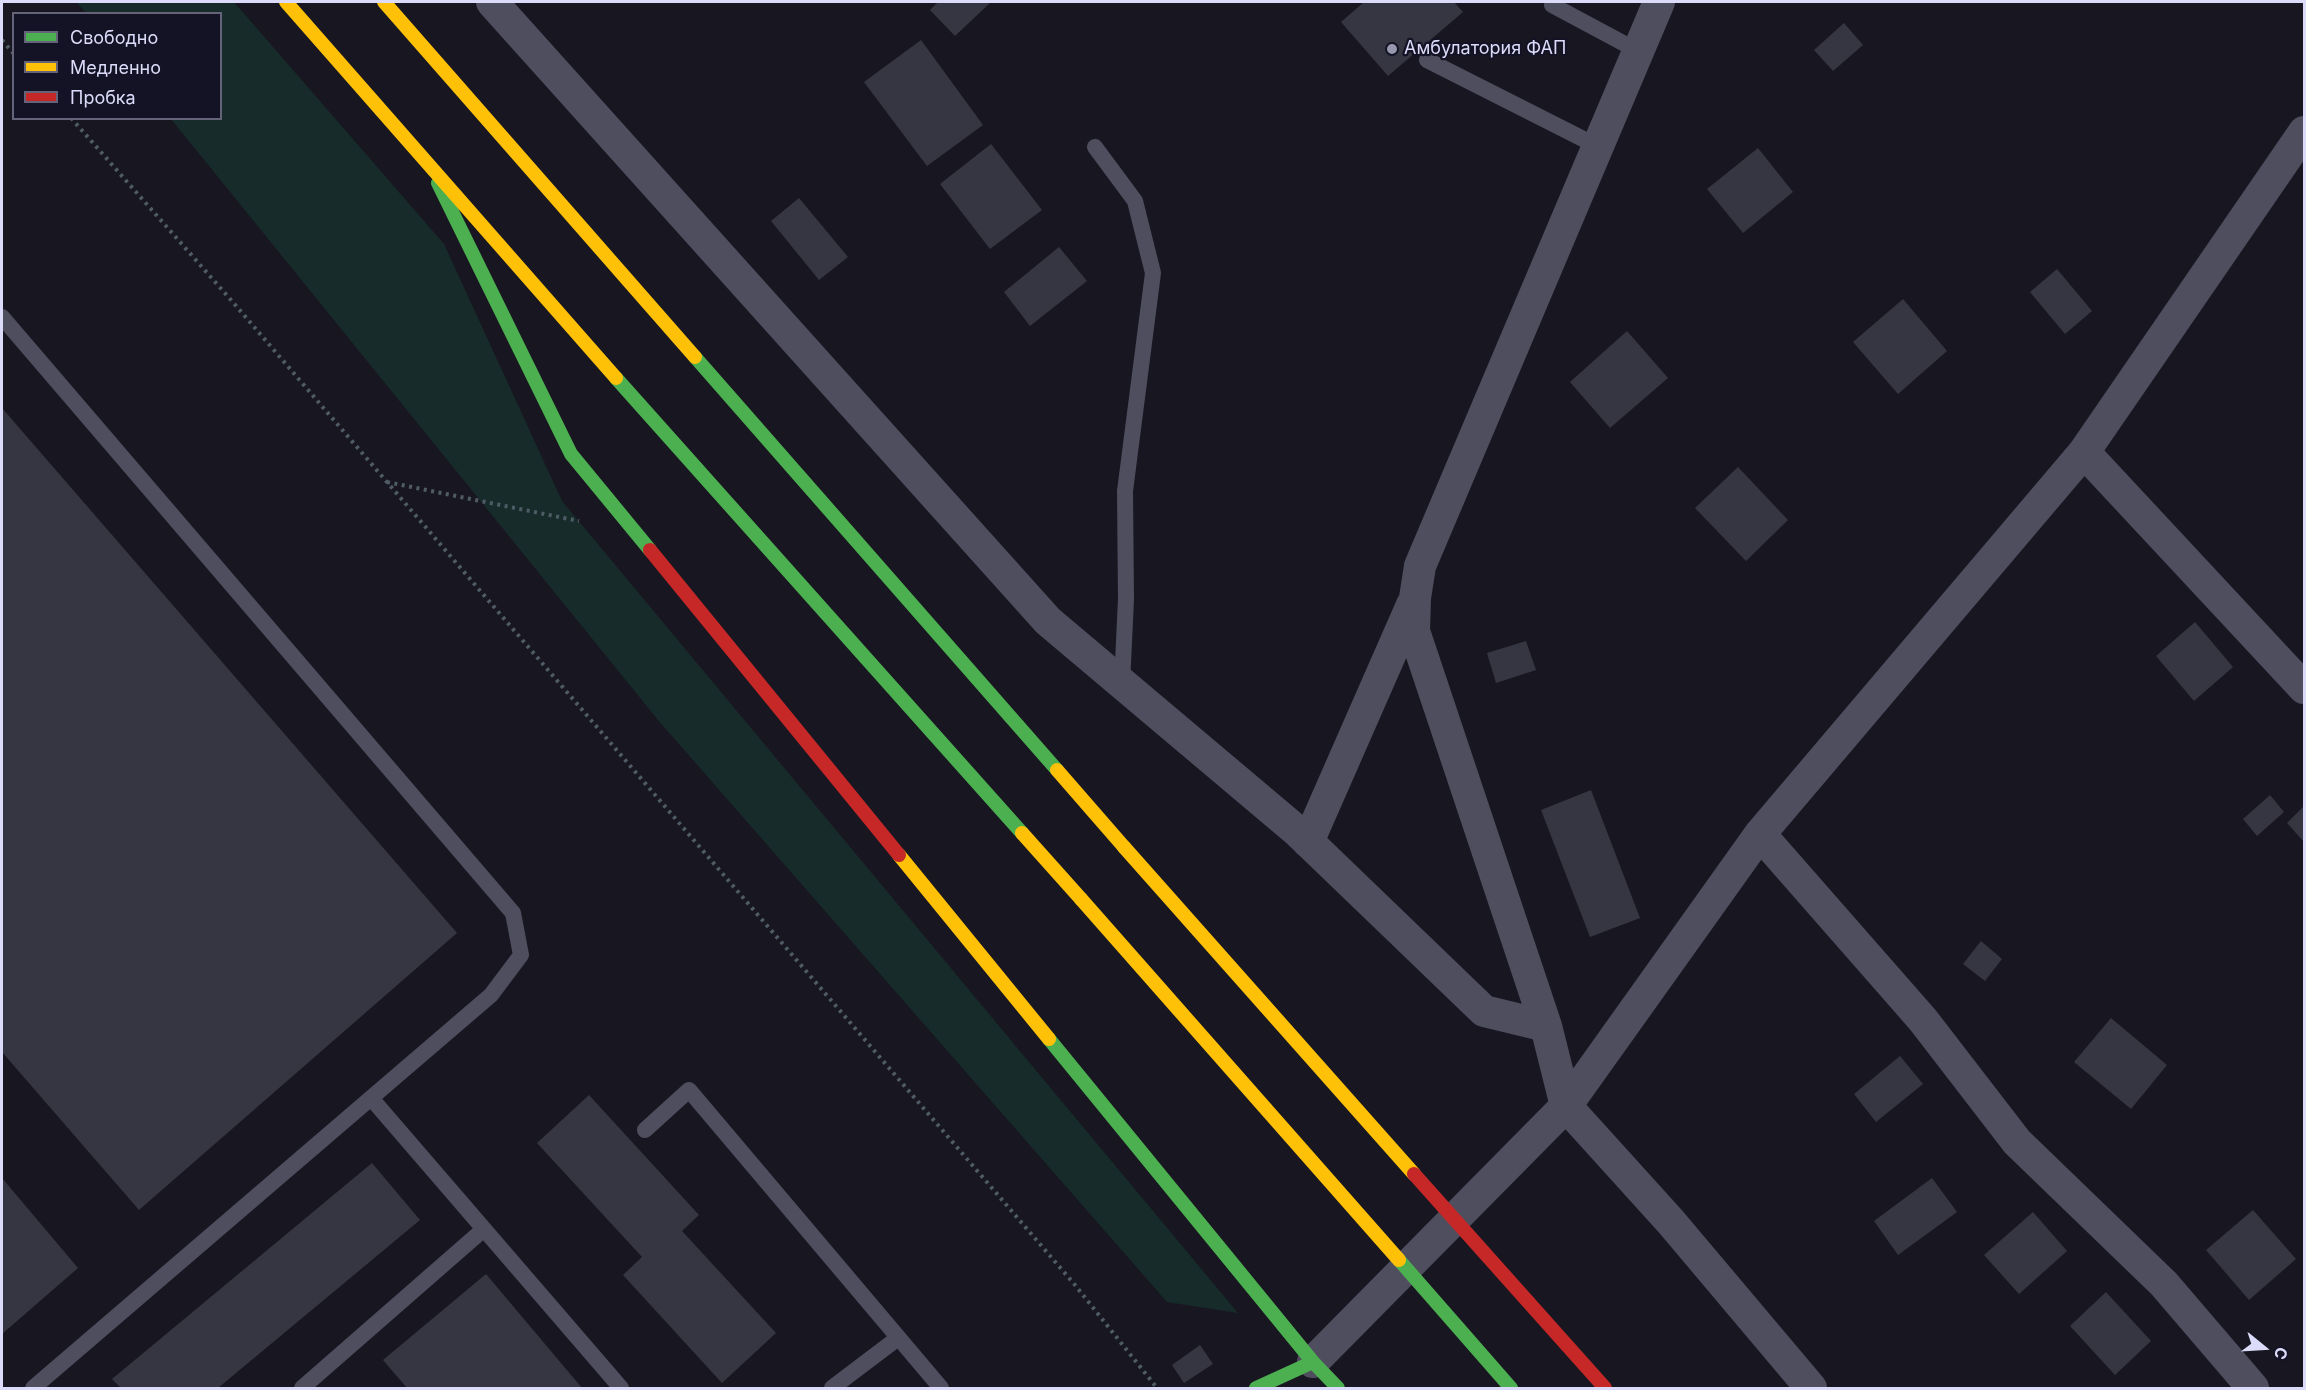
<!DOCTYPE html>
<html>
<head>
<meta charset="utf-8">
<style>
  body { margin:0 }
  #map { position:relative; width:2306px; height:1390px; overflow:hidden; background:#181721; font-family:Inter,sans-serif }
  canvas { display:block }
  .frame { position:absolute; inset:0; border:3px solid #dcdcfa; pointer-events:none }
  .legend { position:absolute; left:12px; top:12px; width:210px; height:108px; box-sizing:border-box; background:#141325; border:2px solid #64637a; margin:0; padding:8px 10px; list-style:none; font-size:18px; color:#dcdcfa }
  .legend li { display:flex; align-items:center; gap:12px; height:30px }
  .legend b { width:30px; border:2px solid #64637a }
  .north { position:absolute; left:2234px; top:1318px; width:60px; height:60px; -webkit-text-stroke:4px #141325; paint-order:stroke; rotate:108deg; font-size:16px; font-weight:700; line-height:24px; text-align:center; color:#dcdcfa }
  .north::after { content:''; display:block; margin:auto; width:21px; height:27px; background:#dcdcfa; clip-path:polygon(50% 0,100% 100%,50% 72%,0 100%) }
</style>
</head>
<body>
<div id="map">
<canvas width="2306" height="1390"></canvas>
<div class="frame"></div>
<ul class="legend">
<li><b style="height:8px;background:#4caf50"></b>Свободно</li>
<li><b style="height:8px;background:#ffc107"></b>Медленно</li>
<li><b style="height:8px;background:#c62828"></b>Пробка</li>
</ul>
<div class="north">С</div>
</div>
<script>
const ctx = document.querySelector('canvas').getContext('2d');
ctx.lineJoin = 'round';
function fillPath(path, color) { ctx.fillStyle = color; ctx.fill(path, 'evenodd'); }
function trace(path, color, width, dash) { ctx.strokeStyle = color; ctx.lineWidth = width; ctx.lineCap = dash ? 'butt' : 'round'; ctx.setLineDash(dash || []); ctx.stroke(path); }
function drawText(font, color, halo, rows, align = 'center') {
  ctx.font = font + ' Inter,sans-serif'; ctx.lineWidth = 4.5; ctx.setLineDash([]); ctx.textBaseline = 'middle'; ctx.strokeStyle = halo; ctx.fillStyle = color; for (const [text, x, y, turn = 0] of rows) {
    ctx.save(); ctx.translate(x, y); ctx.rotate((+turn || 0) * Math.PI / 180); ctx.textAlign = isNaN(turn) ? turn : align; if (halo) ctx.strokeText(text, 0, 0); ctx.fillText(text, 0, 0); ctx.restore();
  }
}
const green = new Path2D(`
  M76,2H234L444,244L562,501L1238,1313L1167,1302L658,720L171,119L220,118V14L86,13Z`);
const building = new Path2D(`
  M938,2H991L955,36L930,10Z
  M1364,2H1454L1463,12L1388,76L1341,22Z
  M1844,23L1863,45L1833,71L1814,50Z
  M921,40L983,125L927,166L864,82Z
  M991,144L1042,210L990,249L940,184Z
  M1758,148L1793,192L1743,233L1707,189Z
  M799,198L848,257L819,280L771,221Z
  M1059,247L1087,281L1030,326L1004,292Z
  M2057,269L2092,311L2065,334L2030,292Z
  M1903,299L1947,351L1898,394L1853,342Z
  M1627,331L1668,378L1610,428L1570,382Z
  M2,408L457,933L139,1210L2,1052Z
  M1738,467L1788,520L1746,561L1695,508Z
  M2195,622L2233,667L2194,701L2156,656Z
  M1526,641L1536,670L1496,683L1487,653Z
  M1591,790L1640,918L1590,937L1541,810Z
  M2270,795L2284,812L2257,836L2243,819Z
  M2304,806V842L2287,823Z
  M1981,941L2002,959L1985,981L1963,964Z
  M2111,1018L2167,1065L2131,1109L2074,1062Z
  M1900,1056L1923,1084L1876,1122L1854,1094Z
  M589,1095L699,1215L682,1231L776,1333L722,1383L623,1275L642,1257L537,1143Z
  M372,1163L420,1220L218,1388H121L112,1379Z
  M2,1178L78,1268L2,1334Z
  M1932,1178L1957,1212L1898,1255L1874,1221Z
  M2253,1210L2296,1259L2249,1300L2206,1250Z
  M2033,1212L2067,1251L2019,1294L1984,1255Z
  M486,1274L582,1388H407L383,1360Z
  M2106,1292L2151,1341L2115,1375L2070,1326Z
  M1200,1345L1213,1364L1184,1383L1172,1365Z`);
const path = new Path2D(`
  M2,40L14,54
  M71,118L231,300L1075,1285L1157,1388
  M387,482L579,521`);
const lane = new Path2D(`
  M1552,5L1638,51
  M1427,60L1597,146
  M1095,147L1135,201L1153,273L1125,491L1126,599L1122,684
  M2,317L513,913L521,955L491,995L33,1388
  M371,1098L621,1388
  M645,1130L689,1090L941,1388
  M302,1388L484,1229
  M832,1388L898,1338`);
const street = new Path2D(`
  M492,2L1048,621L1297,831L1484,1011L1546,1026
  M2084,452L2304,688
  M1760,834L1923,1020L2017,1142L2164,1284L2253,1388
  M1308,842L1412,605
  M1313,1362L1566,1106L1546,1026L1414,631L1415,598L1420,566L1659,2
  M1811,1388L1671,1222L1566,1106L1760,834L2084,452L2304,132`);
const fast = new Path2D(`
  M438,183L571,454L650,550
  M695,357L1057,770
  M616,378L1022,833
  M1049,1039L1313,1362L1338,1388
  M1256,1388L1313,1362`);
const slow = new Path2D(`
  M286,2L616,378
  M384,2L695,357
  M1057,770L1124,847
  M1022,833L1081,899
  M899,855L1049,1039`);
const jam = new Path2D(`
  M650,550L899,855`);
const fastBridge = new Path2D(`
  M1399,1260L1511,1388`);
const slowBridge = new Path2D(`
  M1124,847L1414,1174
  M1081,899L1399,1260`);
const jamBridge = new Path2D(`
  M1414,1174L1605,1388`);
const markers = [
  [1392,49,6,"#9797ae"]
];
const poiNames = [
  ["Амбулатория ФАП",1404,49]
];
fillPath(green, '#172b2a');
fillPath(building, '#363642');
trace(path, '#4f5c66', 4, [3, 4.5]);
trace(lane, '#4e4e5f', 16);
trace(street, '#4e4e5f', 32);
trace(fast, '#4caf50', 14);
trace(slow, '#ffc107', 14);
trace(jam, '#c62828', 14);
trace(fastBridge, '#4caf50', 14);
trace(slowBridge, '#ffc107', 14);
trace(jamBridge, '#c62828', 14);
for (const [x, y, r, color] of markers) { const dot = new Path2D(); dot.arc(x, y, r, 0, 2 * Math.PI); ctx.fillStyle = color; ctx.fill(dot); trace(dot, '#141325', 2); }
drawText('18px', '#dcdcfa', '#141325', poiNames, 'left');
</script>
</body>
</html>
